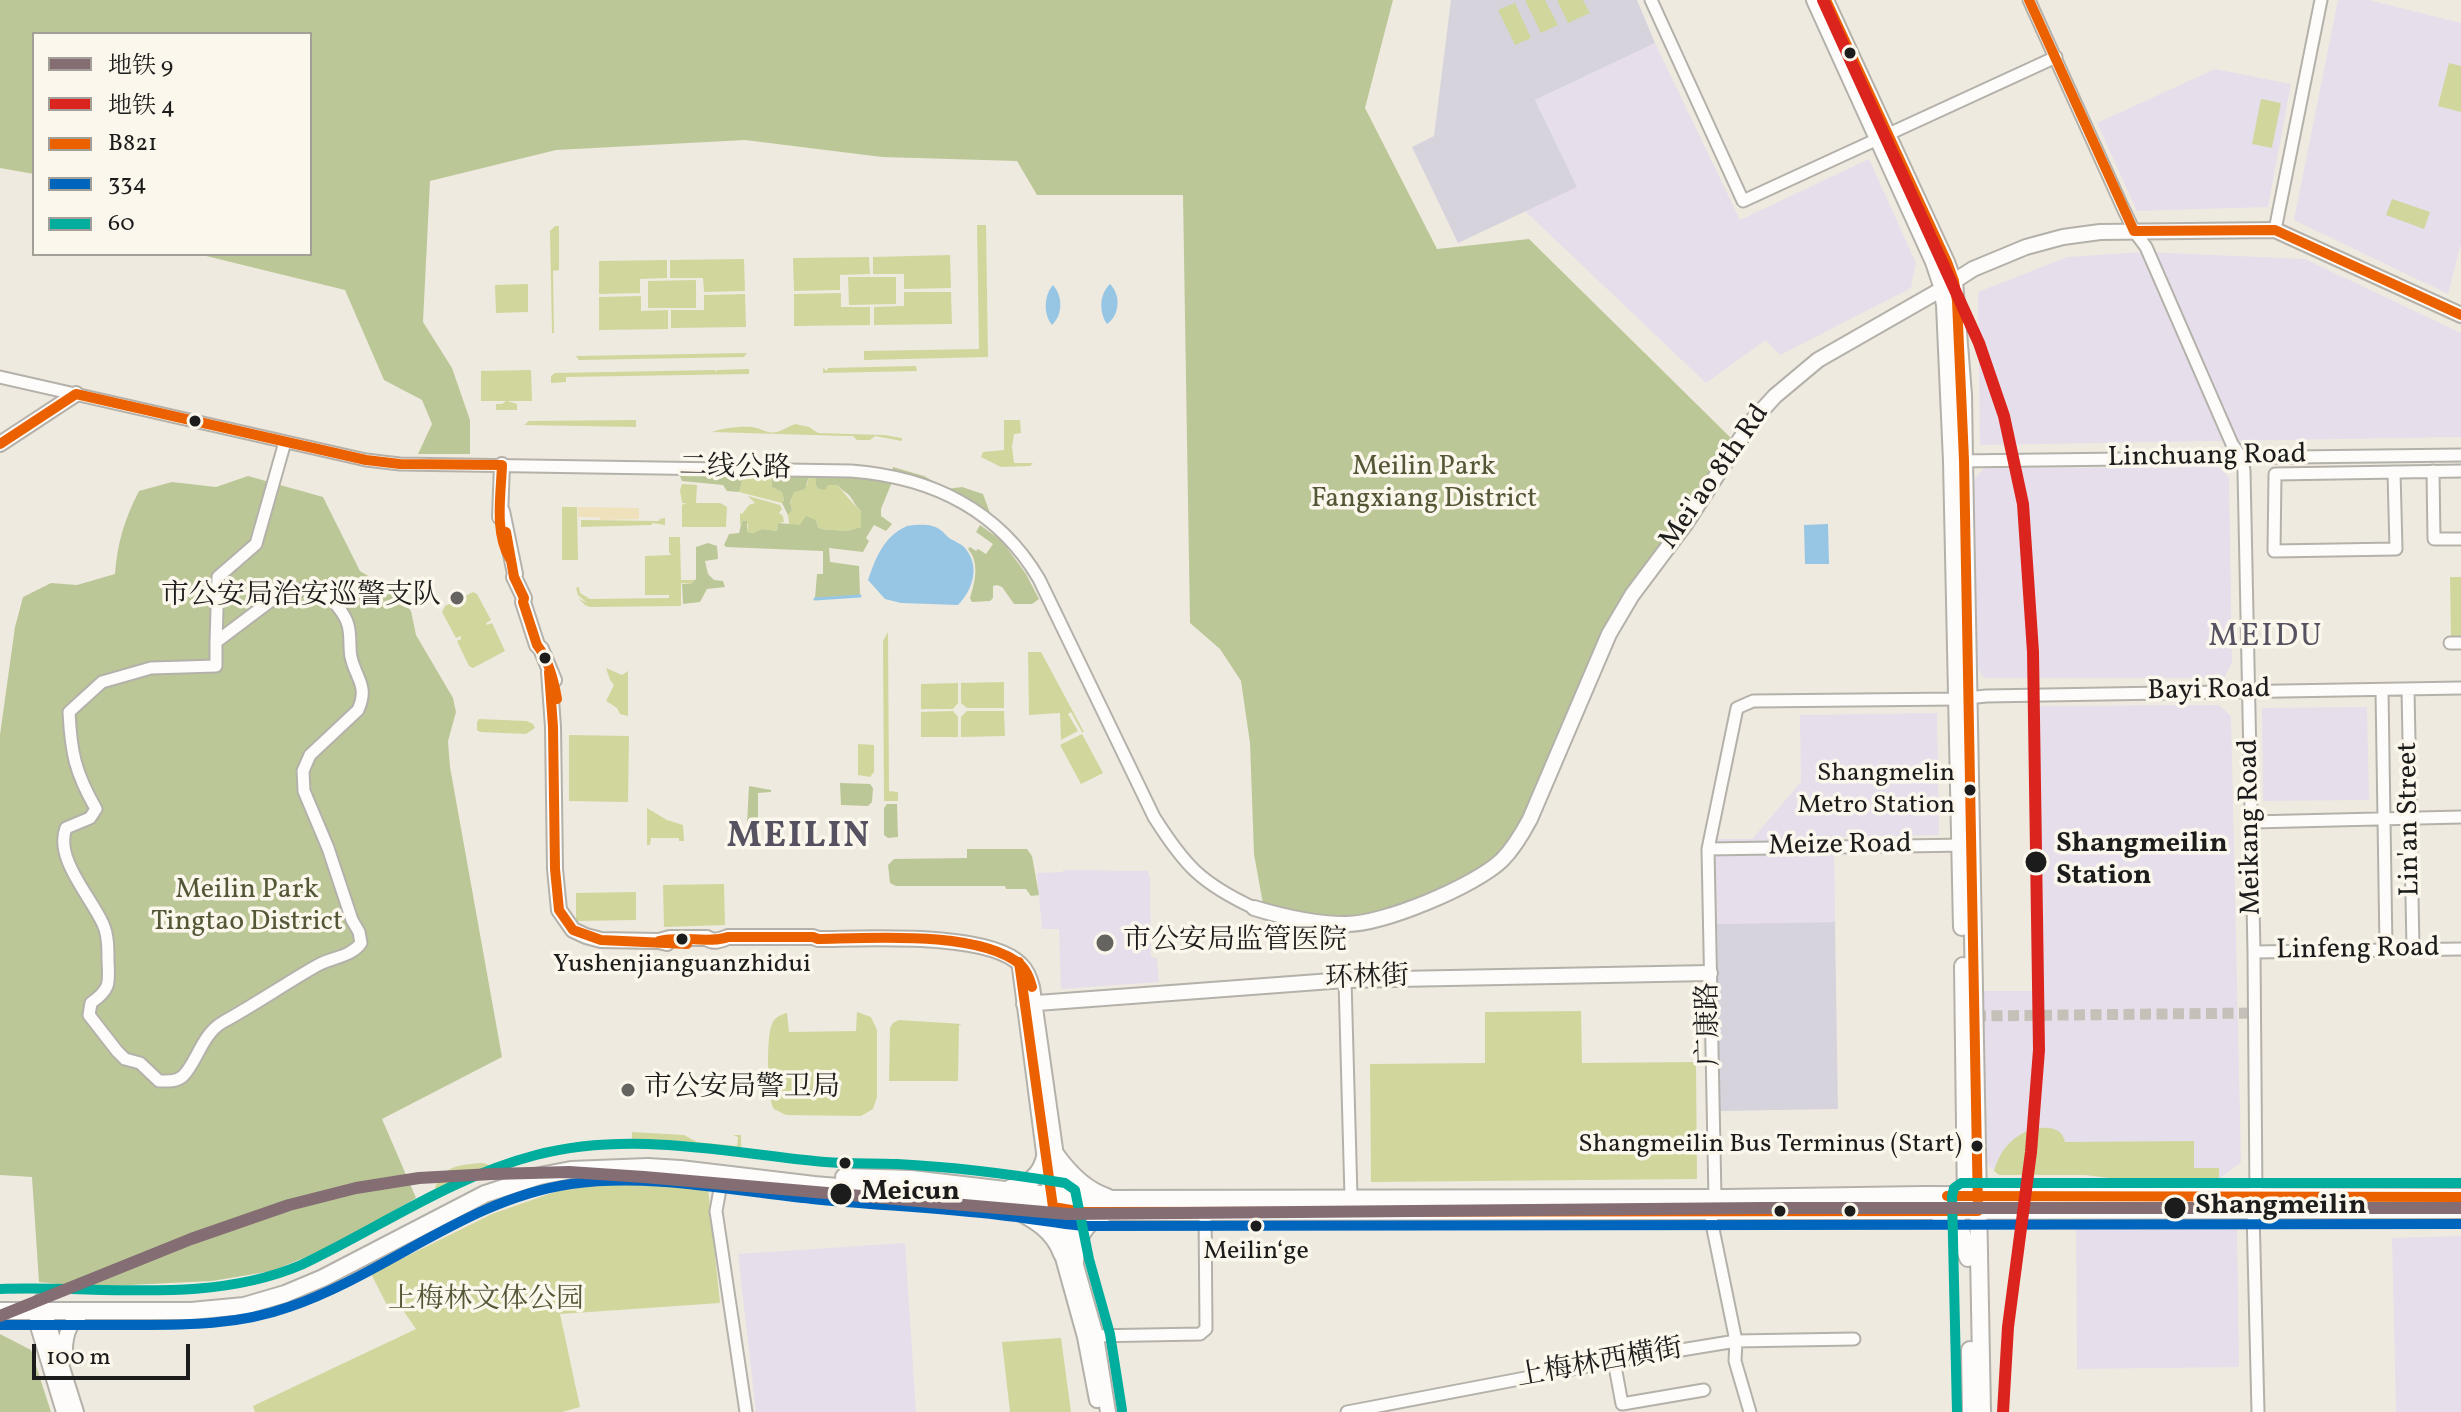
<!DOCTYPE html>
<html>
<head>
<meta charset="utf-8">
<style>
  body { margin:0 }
  #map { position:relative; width:2461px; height:1412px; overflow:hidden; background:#efeadf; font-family:Vollkorn,"Noto Serif SC",serif }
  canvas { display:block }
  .legend { position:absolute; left:32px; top:32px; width:280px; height:224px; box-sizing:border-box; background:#fbf7ec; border:2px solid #a29f99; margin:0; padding:10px 14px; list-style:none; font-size:24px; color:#1c1c1c }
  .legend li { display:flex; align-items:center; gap:16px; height:40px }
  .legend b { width:40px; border:2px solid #a29f99 }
  .scale { position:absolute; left:32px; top:1344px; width:158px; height:36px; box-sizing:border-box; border:4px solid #1c1c1c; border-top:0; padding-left:10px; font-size:24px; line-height:28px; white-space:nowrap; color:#1c1c1c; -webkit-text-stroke:6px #fbf7ec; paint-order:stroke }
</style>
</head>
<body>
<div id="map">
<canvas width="2461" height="1412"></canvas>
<ul class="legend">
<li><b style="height:10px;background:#846e74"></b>地铁 9</li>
<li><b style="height:10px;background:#dc241f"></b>地铁 4</li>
<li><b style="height:10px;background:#eb6100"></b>B821</li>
<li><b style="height:10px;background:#0065bd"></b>334</li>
<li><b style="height:10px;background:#01ad9c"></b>60</li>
</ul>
<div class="scale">100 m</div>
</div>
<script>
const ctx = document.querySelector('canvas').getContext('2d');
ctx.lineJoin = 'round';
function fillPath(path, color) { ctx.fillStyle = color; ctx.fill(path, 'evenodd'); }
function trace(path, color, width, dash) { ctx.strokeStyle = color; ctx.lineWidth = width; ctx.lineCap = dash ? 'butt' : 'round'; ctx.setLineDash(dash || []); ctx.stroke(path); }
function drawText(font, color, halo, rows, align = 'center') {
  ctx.font = font + ' Vollkorn,"Noto Serif SC",serif'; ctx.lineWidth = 7; ctx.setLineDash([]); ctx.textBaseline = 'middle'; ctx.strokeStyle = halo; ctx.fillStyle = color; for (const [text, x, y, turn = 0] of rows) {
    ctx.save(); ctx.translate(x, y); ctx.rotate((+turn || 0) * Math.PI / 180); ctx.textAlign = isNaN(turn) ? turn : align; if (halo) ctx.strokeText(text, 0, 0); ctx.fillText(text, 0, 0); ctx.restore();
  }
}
const built = new Path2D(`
  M2338,0H2369L2461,23V243L2448,294L2294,220Z
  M1655,43L1740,220L1869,159L1916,263L1911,288L1780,355L1766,340L1706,383L1525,211L1576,186L1535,100Z
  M2215,69L2291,84L2268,207L2137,211L2097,123Z
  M2144,252L2305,259L2461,333V437L1980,445L1978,292L2067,257Z
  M2219,467L2229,477L2232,663L2224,678H1984L1974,663L1971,483L1984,468Z
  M2219,705L2231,716L2241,1162L2219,1179H2118L2085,1175H1999L1989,1166L1983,1155L1978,991H2035L2029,706Z
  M2367,707L2369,800L2263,801L2262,708Z
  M1937,713L1939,835L1834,837L1835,922L1717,924L1715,839H1752L1801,782L1800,715Z
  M1063,870L1148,871L1150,878L1151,957L1157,958L1159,982L1061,989L1059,929H1042L1037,873L1063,872Z
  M2237,1225L2239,1367L2077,1369L2076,1227Z
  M2461,1236V1412H2396L2392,1238Z
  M905,1243L916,1412H756L738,1254Z`);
const industrial = new Path2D(`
  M1451,0H1637L1655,43L1535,100L1577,187L1458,243L1412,147L1434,136Z
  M1835,922L1838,1109L1720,1111L1717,924Z`);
const green = new Path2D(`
  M1525,0H1545L1558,25L1541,33Z
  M1557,0H1583L1590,13L1568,23Z
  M1515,3L1531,38L1515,45L1498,10Z
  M2449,63L2461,66V112L2438,106Z
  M2261,99L2281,103L2272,148L2252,144Z
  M2392,199L2430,212L2424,229L2386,215Z
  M977,225H986L988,357L864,360V351L979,349Z
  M555,226H559V270L553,271L554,333H552L550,231Z
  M950,255L951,288L904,289V274H873V257Z
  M869,257L870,274L840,275V290L794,291L793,258Z
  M744,259L745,291L704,292L703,278H670V260Z
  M667,260V278L640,279V293L599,294V261Z
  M848,277H896V304L849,305Z
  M696,280V308H648V281Z
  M528,284V312L496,313L495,285Z
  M904,292H951L952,324L874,325V307L904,306Z
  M841,293V307H870V325L794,326V294Z
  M745,294L746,327L671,328V310H704V295Z
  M641,296V311L668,310V329L599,330V297Z
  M747,353L744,357L579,360L576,356Z
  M916,366L917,371L823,373V368L827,371L828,368Z
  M749,369V374L566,377V382L551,383V376L555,373L715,370L717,372V370Z
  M531,370L532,401H507L517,404V410H496V404H502L506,401H481V371Z
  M636,420V427L524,425L529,421Z
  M1004,420H1020L1021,433L1014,434L1012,447L1014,463H1033L1030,466L1001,467L981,457L983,452L1004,450Z
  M795,424L809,427L818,433L884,435L902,438V441L875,436L870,440H857L853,436H846L712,432C722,428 746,425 757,428C764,430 769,434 776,432C783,431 788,426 795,424Z
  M744,475H771L772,487L782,492L784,500L782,503L739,492Z
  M809,476H816V485H838C840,489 857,508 861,511V527L847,531L821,529L818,527L816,520L796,526L789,524L788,515L792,510L790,504L794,492L807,485Z
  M682,484L697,485L696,503H720L727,507L726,527H682V505L686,503H682L680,490Z
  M748,496L780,505L782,509L779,513L783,516L784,522L778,523L777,531L762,529L754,533L747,532L748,524L742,521L740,526V513L742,514L749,505L755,503Z
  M562,507H577L578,560H562Z
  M665,518V525L652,523V525L581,527V520L659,521L660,519Z
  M669,537H680L681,580H696L691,584L681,583V606L590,607L585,605L578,598L587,603L578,595L576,588L579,587L580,593L590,599L669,598V595H645V556L671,555L669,552Z
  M2450,577H2461V639H2451Z
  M473,592L477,594L491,620L486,623L487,625L492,623L505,651L473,668L469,666L457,641L461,639V636L456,638L442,612L445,606Z
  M888,632L889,791L898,792V801H884L883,641Z
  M1028,652H1041L1084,732H1082L1071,712L1068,714L1078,731L1061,740L1060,713L1029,715Z
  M606,668L622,675L628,671V716L620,714L617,708L606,701L614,685L610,680Z
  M1004,682V708H967L961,703V683Z
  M958,683V703L953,709H921V684Z
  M953,711L958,717V737H921V712Z
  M967,711H1004L1005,736L961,737V717Z
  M479,719L527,721L533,724L535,728L526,734L480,732L477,730V722Z
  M1082,734L1103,773L1081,784L1060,745Z
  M569,735L629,736L628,802L569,801Z
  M858,744L874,745V772L870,777L858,775Z
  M647,808L667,820L683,825L684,841H679V838H651L650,845H647Z
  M724,884L725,925L664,927L663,885Z
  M636,892V920L576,921V893Z
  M1581,1011L1582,1063L1696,1062L1697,1179L1371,1182L1370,1064L1485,1063V1012Z
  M857,1012L871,1017L877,1030V1097L873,1109L861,1116L786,1115L774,1109C767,1100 766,1035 772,1024C775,1017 780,1015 787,1013L789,1032L856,1031Z
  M899,1020L962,1024L959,1025L958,1081H889L890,1028L893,1023Z
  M2036,1128C2049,1127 2062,1127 2065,1142L2194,1141V1168H2219V1179H2118L2085,1175H1999L1994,1171C2000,1149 2014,1134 2036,1128Z
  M632,1132L684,1135L697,1142L737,1146L738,1137L733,1135H741V1149L632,1139Z
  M482,1163L487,1164L493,1168L434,1195C437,1166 458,1165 482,1163Z
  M618,1182H639L708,1188L720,1303L560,1314L580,1407L562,1412H255L253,1406L416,1329L400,1306L388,1307L371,1274L492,1214L569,1187Z
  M1061,1338L1071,1412H1010L1002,1342Z`);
const forest = new Path2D(`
  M0,0H1393L1365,108L1437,249L1529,239L1737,444L1632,595L1546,783L1502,860L1425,903L1332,924L1263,904L1254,854L1250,743L1241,681L1220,649L1190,623L1183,195H1037L1017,161L882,157L745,140L556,150L430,181L423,322L452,368L470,420V454H418L432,424L422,400L384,380L345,290L198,254H310V34H34V174L0,168Z
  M893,467L924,476L947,489L962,487L983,494L990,513L988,514L891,473Z
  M679,474L744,475L739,492L727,491L723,485L682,481Z
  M771,475L809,476L805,489L794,492L790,503L792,510L788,515L782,503L784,500L782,492L772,487Z
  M248,476L323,497L360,571L399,595L411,611L416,635L453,698L456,712L448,741L450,767L502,1057L382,1119L416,1198L335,1245L272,1271L212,1281L88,1287L39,1282L32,1177L0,1175V735L15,627L23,597L51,583L77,585L115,574C117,543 125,518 139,491L172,482L216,487Z
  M816,476H876L892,482L881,509V516L892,524L886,531L874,525L866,538L869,541L863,552L829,548L830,562L859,566L860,595L815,598L817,574H823V551L726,547L724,545L729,534L739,533L742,521H747V532L753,533L762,529L777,531L778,523L800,525L806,516L816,520L818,527L821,529L847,531L861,527V511C855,506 854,501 849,495C845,491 841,490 838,485H828L825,490L819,489L816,485Z
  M980,525L1002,541L1026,574L1039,599L1032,604H1014L1002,587L997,585L993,586V598L990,601L972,602L970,598C975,582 980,563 968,549L970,547L976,551L978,549L986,554L993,544L976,532Z
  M708,543L717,546L718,559L705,561L708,574L714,580L723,581L725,587L707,589L700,602L683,604L682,584H691L696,579V547Z
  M840,783L870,784L873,788L872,802L868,806L841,805Z
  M749,786L771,790V792L758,793V844L746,843Z
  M887,804H897L898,837L888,838L884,835V808Z
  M967,849H1027L1032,856L1039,895L1031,896L1026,889H1006L1005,886H896L890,883L888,865L894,859L967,858Z
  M0,1334L31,1350L51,1412H0Z`);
const sand = new Path2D(`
  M578,507L639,508V519L600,520L599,517H578Z`);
const water = new Path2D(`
  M1110,284C1121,295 1120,315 1107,324C1099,313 1099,294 1110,284Z
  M1053,285C1063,296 1063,315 1052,325C1043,314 1044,295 1053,285Z
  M1828,524L1829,564H1805L1804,525Z
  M907,526C915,525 924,524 932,526C940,528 943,532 948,537C953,541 960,543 964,547C981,565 973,590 958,605L901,603L885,599L868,580C876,557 884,536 907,526Z`);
const stream = new Path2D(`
  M815,599L860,596`);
const minorTunnel = new Path2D(`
  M1975,1016L2254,1013`);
const minor = new Path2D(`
  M1651,0L1743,201L2056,57
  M2029,0L2122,206L2134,231L2146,247L2232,444L2242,458L2244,471L2254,952L2256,1197
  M2275,230L2321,0
  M0,377L366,460L400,464L851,471C930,477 998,509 1039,579L1154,817C1185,866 1201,883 1254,908
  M1957,461L2461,455
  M2433,471L2434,539H2461
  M2394,472L2396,549L2274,551L2275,474C2337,473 2399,472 2461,471
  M303,589C308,590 317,589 321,592C332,597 345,614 348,625C351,635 349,647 351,657C356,679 369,686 358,710L310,755L303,771L304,791L328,848L352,920L359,932L361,943C351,957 333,957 318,965C286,983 256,1004 223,1022C202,1034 197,1062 183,1076C176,1082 168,1081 159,1081L140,1063L125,1059L117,1051L89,1015L91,1003C111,989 109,983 108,961C108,948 108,935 103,924C91,897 54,858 66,828L90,818L96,809C75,772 71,753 69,712L102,682L151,668L216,666V642L277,596Z
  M216,642L218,577L256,544L285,442
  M2450,643H2461
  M2408,689L2413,949
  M2382,690L2386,949
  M2252,822L2461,817
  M1708,849L1967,845
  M2254,952L2461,949
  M1345,980L1351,1197
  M723,1173L716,1211L746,1412
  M1715,1198L1708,849L1737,708L1753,701L1958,699L1986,696L2461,688
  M2253,1211L2258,1412
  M1711,1212L1712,1224L1736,1341L1735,1361L1750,1412
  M1091,1336L1200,1334L1206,1329L1205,1211
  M1614,1361L1622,1404L1704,1390
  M1347,1412L1614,1361L1736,1341L1854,1339`);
const tertiary = new Path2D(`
  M1814,0L1933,262L1942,289
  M1826,0L1947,262L1954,281
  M0,444L76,394
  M502,511L515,574L514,577L524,598L523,602L537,645L541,649L554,680
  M500,517L502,465
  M549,672L553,727L555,869L559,910L573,930L586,936L601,940L659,941L667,943
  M1254,908C1284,917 1313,924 1345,924C1382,925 1475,886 1502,860C1514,848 1522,834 1530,819L1609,634L1632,595L1686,523L1737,444L1754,419L1775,396L1818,360L1942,289L1973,269L2026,247L2063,237L2100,232L2275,230L2461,315
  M659,941L670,938H707C713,943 721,940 728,937H813L818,939C864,939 989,931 1021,965C1027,971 1030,979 1032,987L1059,1177L1075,1262L1096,1336L1108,1412
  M1020,968L1047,1175L1062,1254L1085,1337L1097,1400
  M1024,1004L1345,980L1710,973
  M41,1301L76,1412
  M41,1302L37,1309V1323L64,1412
  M65,1357C64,1338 68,1318 88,1310`);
const secondary = new Path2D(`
  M1954,281L1963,395L1964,460L1982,1412
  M1942,289L1945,305L1952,461L1962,927
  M1963,966L1966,1206
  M1056,1155C1069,1173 1085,1190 1107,1197
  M844,1177L911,1179L1082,1199L1726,1198L1923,1195L2461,1197
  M1011,1188C1029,1185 1041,1175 1045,1157
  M1009,1206C1031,1218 1053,1228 1062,1254
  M1940,1216C1969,1219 1959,1238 1968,1258
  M1075,1262C1076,1238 1084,1223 1106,1213
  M0,1311H191L244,1306L285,1294L323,1278L485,1194L540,1176L571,1170L648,1167L680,1169L814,1185L1000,1201L1083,1212L2461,1210
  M1970,1350L1971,1412`);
const bus1 = new Path2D(`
  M2029,0L2134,231L2275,230L2461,315
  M0,444L76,394L366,460L400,464L502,465C501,495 494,532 510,559
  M506,532L514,577L524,598L523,602L537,645C549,660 554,681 557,699
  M549,672L553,727L555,869L559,910L573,930L601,940L687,944
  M659,941C682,935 709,944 728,937H813L818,939C871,938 980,930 1021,965C1027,971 1030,979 1032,987
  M1019,962L1053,1207L1083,1212L1978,1211L1964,460L1957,301L1954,281L1947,262L1826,0
  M1947,1196L2461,1197`);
const bus2 = new Path2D(`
  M0,1325C42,1325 85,1325 127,1325C182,1325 236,1326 289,1307C386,1274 467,1199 571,1184C651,1173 732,1191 812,1199C874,1205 937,1208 999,1215C1027,1218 1055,1223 1083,1226L2461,1224`);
const bus3 = new Path2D(`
  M0,1289C100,1285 207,1305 301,1265C379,1228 451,1177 536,1155C632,1130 728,1153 825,1162C849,1164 873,1163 897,1164C953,1167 1010,1174 1065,1183L1075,1190L1089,1259L1110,1334L1122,1410
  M1957,1412L1952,1196L1954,1188L1961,1183H2461`);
const metro1 = new Path2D(`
  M0,1316L191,1239L289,1205L356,1188L419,1178L492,1174L569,1172L644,1177L1067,1214L1762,1208H2461`);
const metro2 = new Path2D(`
  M1823,0L1979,343L2004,416L2023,504L2033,652L2039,1050L2031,1152L2008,1327L2003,1412`);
const markers = [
  [1850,53,7,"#1c1c1c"],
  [195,421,7,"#1c1c1c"],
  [457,598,8,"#666460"],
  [545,658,7,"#1c1c1c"],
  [1970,790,7,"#1c1c1c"],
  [2036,862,12,"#1c1c1c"],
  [682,939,7,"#1c1c1c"],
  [1105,943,10,"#666460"],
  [628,1090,8,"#666460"],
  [1977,1146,7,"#1c1c1c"],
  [845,1163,7,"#1c1c1c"],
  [841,1194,12,"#1c1c1c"],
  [2175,1208,12,"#1c1c1c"],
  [1780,1211,7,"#1c1c1c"],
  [1850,1211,7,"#1c1c1c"],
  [1256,1226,7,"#1c1c1c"]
];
const busNames = [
  ["Shangmelin",1955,775],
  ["Metro Station",1955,807],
  ["Yushenjianguanzhidui",682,966,"center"],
  ["Shangmeilin Bus Terminus (Start)",1962,1146],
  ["Meilin‘ge",1256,1253,"center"]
];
const streetNames = [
  ["Linchuang Road",2207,458,-1],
  ["二线公路",735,470,1],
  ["Mei'ao 8th Rd",1716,478,-55],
  ["Bayi Road",2209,692,-1],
  ["Lin'an Street",2411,819,-91],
  ["Meikang Road",2252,827,-91],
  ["Meize Road",1840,847,-1],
  ["Linfeng Road",2358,951,-1],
  ["环林街",1367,980,-2],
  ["广康路",1711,1024,-91],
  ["上梅林西横街",1600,1365,-10]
];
const parkNames = [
  ["Meilin Park",1424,469],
  ["Fangxiang District",1424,501],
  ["Meilin Park",247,892],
  ["Tingtao District",247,924],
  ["上梅林文体公园",486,1302]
];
const poiNames = [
  ["市公安局治安巡警支队",441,598,"right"],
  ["市公安局监管医院",1123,943],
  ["市公安局警卫局",644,1090]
];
const stopNames = [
  ["Shangmeilin",2056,846],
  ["Station",2056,878],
  ["Meicun",861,1194],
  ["Shangmeilin",2195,1208]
];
const quarterNames = [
  ["MEIDU",2266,639]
];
const districtNames = [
  ["MEILIN",799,839]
];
fillPath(built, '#e6deeb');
fillPath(industrial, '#d7d3dd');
fillPath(green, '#d1d69d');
fillPath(forest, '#bcc797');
fillPath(sand, '#eee1bb');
fillPath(water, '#97c6e5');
trace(stream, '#97c6e5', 3);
trace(minorTunnel, '#c5c1b8', 11, [11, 5.5]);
trace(minor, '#b4b1aa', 15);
trace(tertiary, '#b4b1aa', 18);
trace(secondary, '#b4b1aa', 20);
trace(minor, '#fdfcfa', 11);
trace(tertiary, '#fdfcfa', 14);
trace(secondary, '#fdfcfa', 16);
trace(bus1, '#eb6100', 10);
trace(bus2, '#0065bd', 10);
trace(bus3, '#01ad9c', 10);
trace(metro1, '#846e74', 12);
trace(metro2, '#dc241f', 12);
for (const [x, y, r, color] of markers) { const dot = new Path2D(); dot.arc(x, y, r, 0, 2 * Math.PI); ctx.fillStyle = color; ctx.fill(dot); trace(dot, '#fbf7ec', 3); }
drawText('26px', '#1c1c1c', '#fbf7ec', busNames, 'right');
drawText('28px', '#1c1c1c', '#fbf7ec', streetNames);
drawText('28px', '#535736', '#fbf7ec', parkNames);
drawText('28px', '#1c1c1c', '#fbf7ec', poiNames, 'left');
drawText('bold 28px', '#1c1c1c', '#fbf7ec', stopNames, 'left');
ctx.letterSpacing = '2px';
drawText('32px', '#565262', '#fbf7ec', quarterNames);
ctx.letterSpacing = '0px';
ctx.letterSpacing = '2px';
drawText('bold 36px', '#565262', '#fbf7ec', districtNames);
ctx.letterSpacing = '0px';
</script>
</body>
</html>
